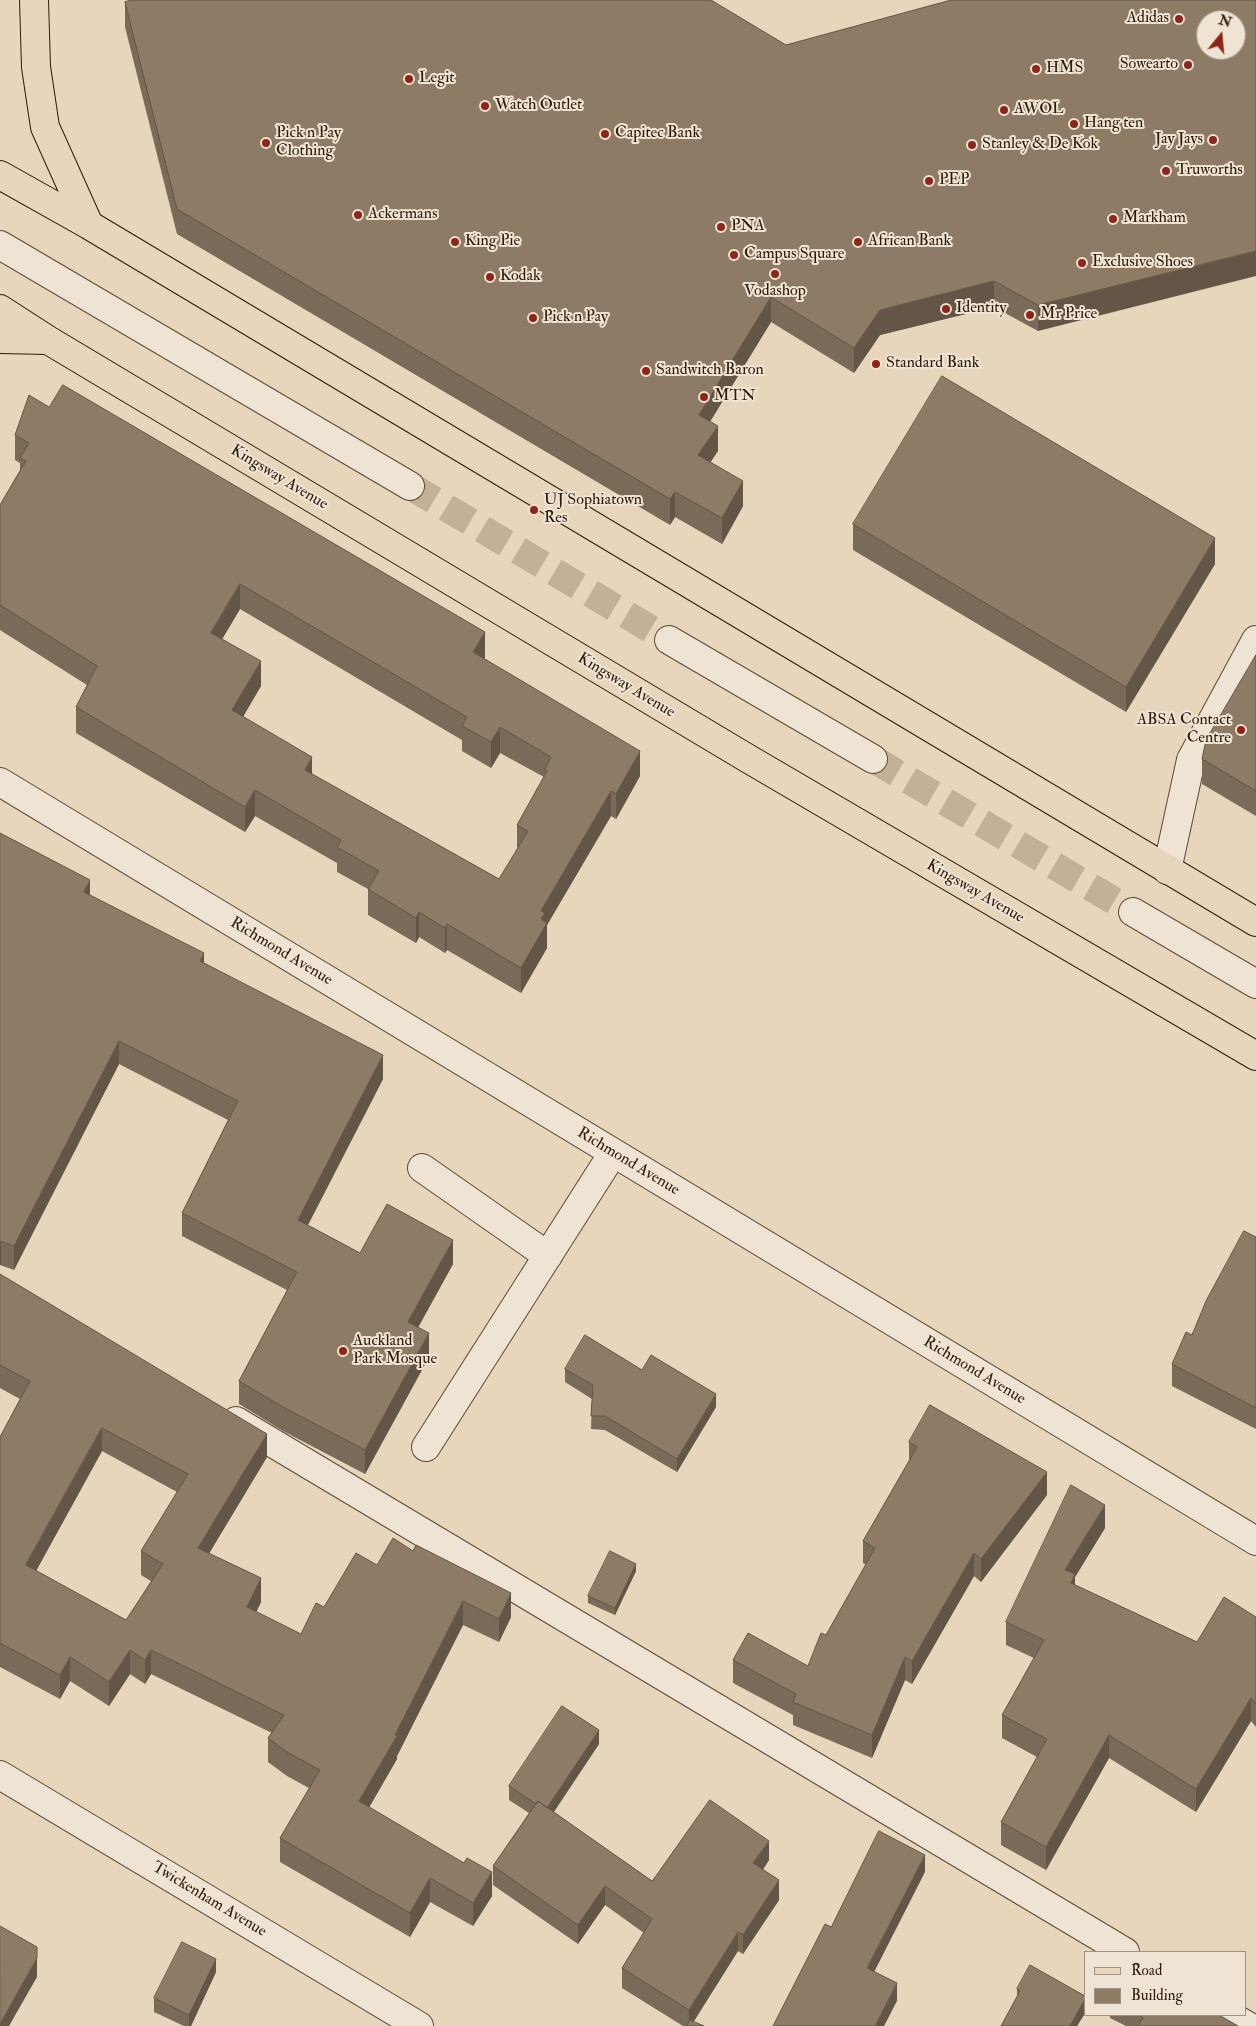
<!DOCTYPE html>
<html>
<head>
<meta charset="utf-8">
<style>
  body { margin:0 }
  #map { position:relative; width:1256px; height:2026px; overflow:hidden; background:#e7d5bc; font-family:"IM FELL Double Pica",serif }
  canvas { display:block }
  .legend { position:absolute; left:1084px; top:1951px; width:162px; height:65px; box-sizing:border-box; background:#efe4d3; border:1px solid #a19382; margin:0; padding:6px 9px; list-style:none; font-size:15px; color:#2d1a08 }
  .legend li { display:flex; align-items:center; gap:10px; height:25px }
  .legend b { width:25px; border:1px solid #a19382 }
  .north { position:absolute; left:1196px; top:10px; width:50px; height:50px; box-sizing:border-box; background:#efe4d3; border:1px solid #a19382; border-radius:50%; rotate:17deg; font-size:14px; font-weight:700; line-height:20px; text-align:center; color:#2d1a08 }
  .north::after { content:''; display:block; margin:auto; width:18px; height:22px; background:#8f2418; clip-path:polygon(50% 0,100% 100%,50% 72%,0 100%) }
</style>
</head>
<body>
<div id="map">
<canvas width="1256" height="2026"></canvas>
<ul class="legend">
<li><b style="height:6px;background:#e7d5bc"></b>Road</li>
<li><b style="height:14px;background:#8e7b66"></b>Building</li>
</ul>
<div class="north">N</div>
</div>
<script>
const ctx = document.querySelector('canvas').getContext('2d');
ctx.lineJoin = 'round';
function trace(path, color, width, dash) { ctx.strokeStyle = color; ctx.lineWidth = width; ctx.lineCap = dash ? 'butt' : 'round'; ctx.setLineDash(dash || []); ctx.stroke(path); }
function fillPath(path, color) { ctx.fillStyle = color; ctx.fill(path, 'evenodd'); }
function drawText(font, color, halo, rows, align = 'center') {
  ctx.font = font + ' "IM FELL Double Pica",serif'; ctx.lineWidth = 4; ctx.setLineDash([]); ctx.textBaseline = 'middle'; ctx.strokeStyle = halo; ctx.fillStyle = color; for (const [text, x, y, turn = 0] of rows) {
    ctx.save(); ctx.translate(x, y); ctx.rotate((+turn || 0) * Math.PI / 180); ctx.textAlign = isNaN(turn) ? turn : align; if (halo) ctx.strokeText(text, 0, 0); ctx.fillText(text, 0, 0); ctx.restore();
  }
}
const minorTunnel = new Path2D(`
  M410,486L669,640
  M873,759L1133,912`);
const minor = new Path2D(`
  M0,245L410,486
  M669,640L873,759
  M0,782L1256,1541
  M1167,870L1191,760L1256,640
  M1133,912L1256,984
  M422,1168L548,1256
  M236,1421L1125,1952
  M426,1447L613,1153
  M0,1775L419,2026
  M1229,2015L1248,2026`);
const major = new Path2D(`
  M34,0L36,67L45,127L89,225
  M0,175L89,225L1256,922
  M0,309L48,340L747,758L1256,1056
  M0,339L48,340`);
const wall = new Path2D(`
  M1256,0L1038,331L994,307L880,335L854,373L771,322L710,421L718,451L710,462L743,506L722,544L675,517L670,525L177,234L125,27V2L786,45Z
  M15,435L485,657L484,659L640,776L616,819L611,816L547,925V948L521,993L447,950L445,953L419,937L416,943L368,915V889L337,872V863L255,816L245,832L76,733V707L87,685L0,630V505L20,470V463L15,460ZM240,609L462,740V751L491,768L500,753L544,777L517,825V850L499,879L312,774L243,717L261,686L222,639Z
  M853,524L1215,564L1126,712L853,550Z
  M1256,655V816L1202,784V759Z
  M0,833L90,895L204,963L383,1079L308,1225L360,1253L453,1264L418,1327L429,1357L365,1474L283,1431L239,1404V1381L287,1290L182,1236V1213L228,1120L119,1064L14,1270L0,1265Z
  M1256,1237V1429L1172,1386V1364Z
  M0,1274L267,1457L209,1553L261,1602L256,1612L301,1634L324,1607L377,1565L511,1617L499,1642L463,1625L397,1756V1759L369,1807L492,1896L473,1926L430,1902L410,1937L280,1862V1838L309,1788L287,1776L268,1762V1738L272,1733L151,1674L145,1684L130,1674L109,1706L70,1681L60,1699L0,1667V1437L20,1399L0,1388ZM102,1451L177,1492L141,1551V1575L151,1581L126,1620L36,1571Z
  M565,1369L642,1370L716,1407L677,1472L605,1430L591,1429L592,1399L565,1382Z
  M909,1442L1047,1495L981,1582L974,1576L912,1684L905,1680L872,1758L793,1725V1715L733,1683V1660L808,1666L866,1565L863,1563V1541L909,1461Z
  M1105,1528L1075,1577V1585L1197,1642L1256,1617V1727L1251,1721L1196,1812L1109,1758L1046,1870L1001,1845V1822L1037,1757L1002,1738V1715L1034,1658L1006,1645V1622Z
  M636,1571L615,1615L588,1603V1596Z
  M599,1744L553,1812L652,1881L769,1860L763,1870L779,1900L743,1954L738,1951L693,2022L704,2026H683L622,1988V1968L644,1933L605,1905L578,1944L493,1885V1866L529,1813L509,1800V1786Z
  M216,1972L191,2026H184L154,2012V1998Z
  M1017,1989L1085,1996V2013L1077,2026L1017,1998Z
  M1110,2015H1219L1238,2026H1126L1110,2018Z`);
const shadedWall = new Path2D(`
  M1256,251V276L1038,331V305Z
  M994,281V307L880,335L854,373V348L880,310Z
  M771,297V322L699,440V415Z
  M718,426V451L698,481V455Z
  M743,481V506L722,544V518Z
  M675,492V517L670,525V499Z
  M1215,538V564L1126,712V687Z
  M240,584V609L211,658V633Z
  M485,632V657L473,677V652Z
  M261,661V686L232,735V710Z
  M500,727V753L491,768V742Z
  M640,751V776L616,819V794Z
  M312,757V782L305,770Z
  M255,790V816L245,832V807Z
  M611,791V816L547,925V948L521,993V968L541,911Z
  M90,880V904L84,892Z
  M419,912V937L416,943V918Z
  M447,924V950L445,953V928Z
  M204,953V977L200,961Z
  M119,1041V1064L14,1270V1246Z
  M383,1055V1079L298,1244V1220Z
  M453,1240V1264L408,1346V1322Z
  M0,1241H1V1264L0,1265Z
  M429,1333V1357L365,1474V1450Z
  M716,1394V1407L677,1472V1459Z
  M102,1428V1451L26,1589V1565Z
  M267,1434V1457L198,1572V1548Z
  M1047,1472V1495L981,1582V1559Z
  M1105,1505V1528L1075,1577V1597L1065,1570Z
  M974,1553V1576L912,1684V1661Z
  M636,1564V1571L615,1615V1608Z
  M261,1578V1602L247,1631V1607Z
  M511,1593V1617L499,1642V1619Z
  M463,1601V1625L397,1756V1759L359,1825V1801L395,1735Z
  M130,1650V1674L109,1706V1682Z
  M151,1650V1674L145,1684V1660Z
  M70,1657V1681L60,1699V1675Z
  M905,1657V1680L872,1758V1735Z
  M1251,1698V1721L1196,1812V1789Z
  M599,1730V1744L546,1824V1810Z
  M1109,1735V1758L1046,1870V1847Z
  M769,1841V1860L753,1883V1863Z
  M925,1855V1872L867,1986V1968Z
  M492,1872V1896L473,1926V1903Z
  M430,1878V1902L410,1937V1913Z
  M779,1880V1900L743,1954V1935Z
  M605,1886V1905L578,1944V1925Z
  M738,1932V1951L691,2026H689V2010Z
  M37,1958V1977L9,2026H0V2024Z
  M216,1959V1972L191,2026H189V2015Z
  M897,1983V2001L884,2026H875Z
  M1085,1999V2013L1077,2026H1070Z`);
const building = new Path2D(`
  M132,0H711L786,45L951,0H1256V251L1038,305L994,281L880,310L854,348L771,297L699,415L718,426L698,455L743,481L722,518L675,492L670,499L177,209L125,2ZM1206,20H1236V50H1206Z
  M942,376L1215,538L1126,687L853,524Z
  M63,385L485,632L473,652L640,751L616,794L611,791L541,911L545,913L541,919L547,923L521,968L447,924L445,928L419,912L416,918L368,889L379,871L337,847L341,840L255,790L245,807L76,707L97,666L0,605V505L26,461L20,458L29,443L15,435L29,395L49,407ZM240,584L467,717L462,726L491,742L500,727L551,757L545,769L547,771L517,825L528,831L499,879L305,770L312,757L232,710L261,661L211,633Z
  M1256,655V791L1202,759L1206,740Z
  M0,833L90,880L84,892L204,953L200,961L383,1055L298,1220L360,1253L387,1204L453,1240L408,1322L429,1333L365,1450L283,1407L239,1381L297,1272L182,1213L238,1101L119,1041L14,1246L0,1241Z
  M1244,1231L1256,1237V1408L1172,1364L1186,1332L1192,1335L1206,1301Z
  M0,1274L267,1434L198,1548L261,1578L247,1607L301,1634L316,1603L324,1607L356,1553L377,1565L393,1538L413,1551L416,1545L511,1593L499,1619L463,1601L395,1735L397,1736L359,1801L464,1863L467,1858L492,1872L473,1903L430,1878L410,1913L280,1838L320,1770L287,1752L268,1738L284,1715L151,1650L145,1660L130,1650L109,1682L70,1657L60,1675L0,1643V1437L30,1381L0,1365ZM102,1428L188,1474L141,1551L163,1564L126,1620L26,1565Z
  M585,1335L642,1370L651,1355L716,1394L677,1459L605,1416H591L593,1385L565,1369Z
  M930,1405L1047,1472L981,1559L974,1553L912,1661L905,1657L872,1735L793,1702L796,1694L733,1660L748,1633L808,1666L821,1633L826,1635L875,1548L863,1541L917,1447L909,1442Z
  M1071,1485L1105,1505L1065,1570L1075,1574L1071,1583L1197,1642L1224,1597L1256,1617V1704L1251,1698L1196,1789L1109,1735L1046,1847L1001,1822L1047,1739L1002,1715L1044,1640L1006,1622Z
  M610,1551L636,1564L615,1608L588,1596Z
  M562,1706L599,1730L547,1808L538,1801L536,1804L509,1786Z
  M710,1800L769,1841L753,1863L779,1880L743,1935L738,1932L689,2010L622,1968L652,1919L605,1886L578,1925L493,1866L538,1801L652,1881Z
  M879,1831L925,1855L867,1968L897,1983L875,2026H773L825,1924L831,1927Z
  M0,1926L37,1947V1958L0,2024Z
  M182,1942L216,1959L189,2015L154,1998Z
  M1030,1965L1085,1996V1999L1070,2026H1001L1020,1991L1017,1989Z
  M1138,2015H1219L1238,2026H1138L1143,2018Z
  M690,2020L704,2026H687Z`);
const markers = [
  [1179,19,5,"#8f2418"],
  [1188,65,5,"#8f2418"],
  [1036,69,5,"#8f2418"],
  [409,79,5,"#8f2418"],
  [485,106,5,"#8f2418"],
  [1004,110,5,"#8f2418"],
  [1074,124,5,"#8f2418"],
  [605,134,5,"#8f2418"],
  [1213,140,5,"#8f2418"],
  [266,143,5,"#8f2418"],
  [972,145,5,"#8f2418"],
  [1166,171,5,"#8f2418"],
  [929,181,5,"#8f2418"],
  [358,215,5,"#8f2418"],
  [1113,219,5,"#8f2418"],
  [721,227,5,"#8f2418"],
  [455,242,5,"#8f2418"],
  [858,242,5,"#8f2418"],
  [734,255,5,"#8f2418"],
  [1082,263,5,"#8f2418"],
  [775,274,5,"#8f2418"],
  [490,277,5,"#8f2418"],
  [946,309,5,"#8f2418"],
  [1030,315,5,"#8f2418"],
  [533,318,5,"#8f2418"],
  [876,364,5,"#8f2418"],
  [646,371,5,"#8f2418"],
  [704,397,5,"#8f2418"],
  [534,510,5,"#8f2418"],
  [1241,730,5,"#8f2418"],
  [343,1351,5,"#8f2418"]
];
const poiNames = [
  ["Adidas",1169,19,"right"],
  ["Sowearto",1178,65,"right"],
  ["HMS",1046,69],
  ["Legit",419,79],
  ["Watch Outlet",495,106],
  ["AWOL",1014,110],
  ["Hang ten",1084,124],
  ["Pick n Pay",276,134],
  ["Clothing",276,152],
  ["Capitec Bank",615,134],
  ["Jay Jays",1203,140,"right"],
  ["Stanley & De Kok",982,145],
  ["Truworths",1176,171],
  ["PEP",939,181],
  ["Ackermans",368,215],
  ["Markham",1123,219],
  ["PNA",731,227],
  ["King Pie",465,242],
  ["African Bank",868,242],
  ["Campus Square",744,255],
  ["Exclusive Shoes",1092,263],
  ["Kodak",500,277],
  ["Vodashop",775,292,"center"],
  ["Identity",956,309],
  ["Mr Price",1040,315],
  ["Pick n Pay",543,318],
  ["Standard Bank",886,364],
  ["Sandwitch Baron",656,371],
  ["MTN",714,397],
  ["UJ Sophiatown",544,501],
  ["Res",544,519],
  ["ABSA Contact",1231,721,"right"],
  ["Centre",1231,739,"right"],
  ["Auckland",353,1342],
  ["Park Mosque",353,1360]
];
const streetNames = [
  ["Kingsway Avenue",279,478,31],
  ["Kingsway Avenue",626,686,31],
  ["Kingsway Avenue",975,892,30],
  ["Richmond Avenue",281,952,31],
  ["Richmond Avenue",628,1162,31],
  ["Richmond Avenue",974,1371,31],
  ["Twickenham Avenue",209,1900,31]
];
trace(minorTunnel, '#c2b098', 28, [28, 14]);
trace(minor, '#5c4935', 30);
trace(major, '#2d1a08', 30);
trace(minor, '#efe4d3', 28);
trace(major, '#e7d5bc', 28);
fillPath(wall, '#7a6a58');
fillPath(shadedWall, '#635647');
fillPath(building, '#8e7b66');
trace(building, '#635647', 1);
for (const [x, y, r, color] of markers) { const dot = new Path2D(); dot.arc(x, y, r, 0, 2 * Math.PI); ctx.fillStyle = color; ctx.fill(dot); trace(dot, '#efe4d3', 2); }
drawText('16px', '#2d1a08', '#efe4d3', poiNames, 'left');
drawText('16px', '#2d1a08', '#efe4d3', streetNames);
</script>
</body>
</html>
